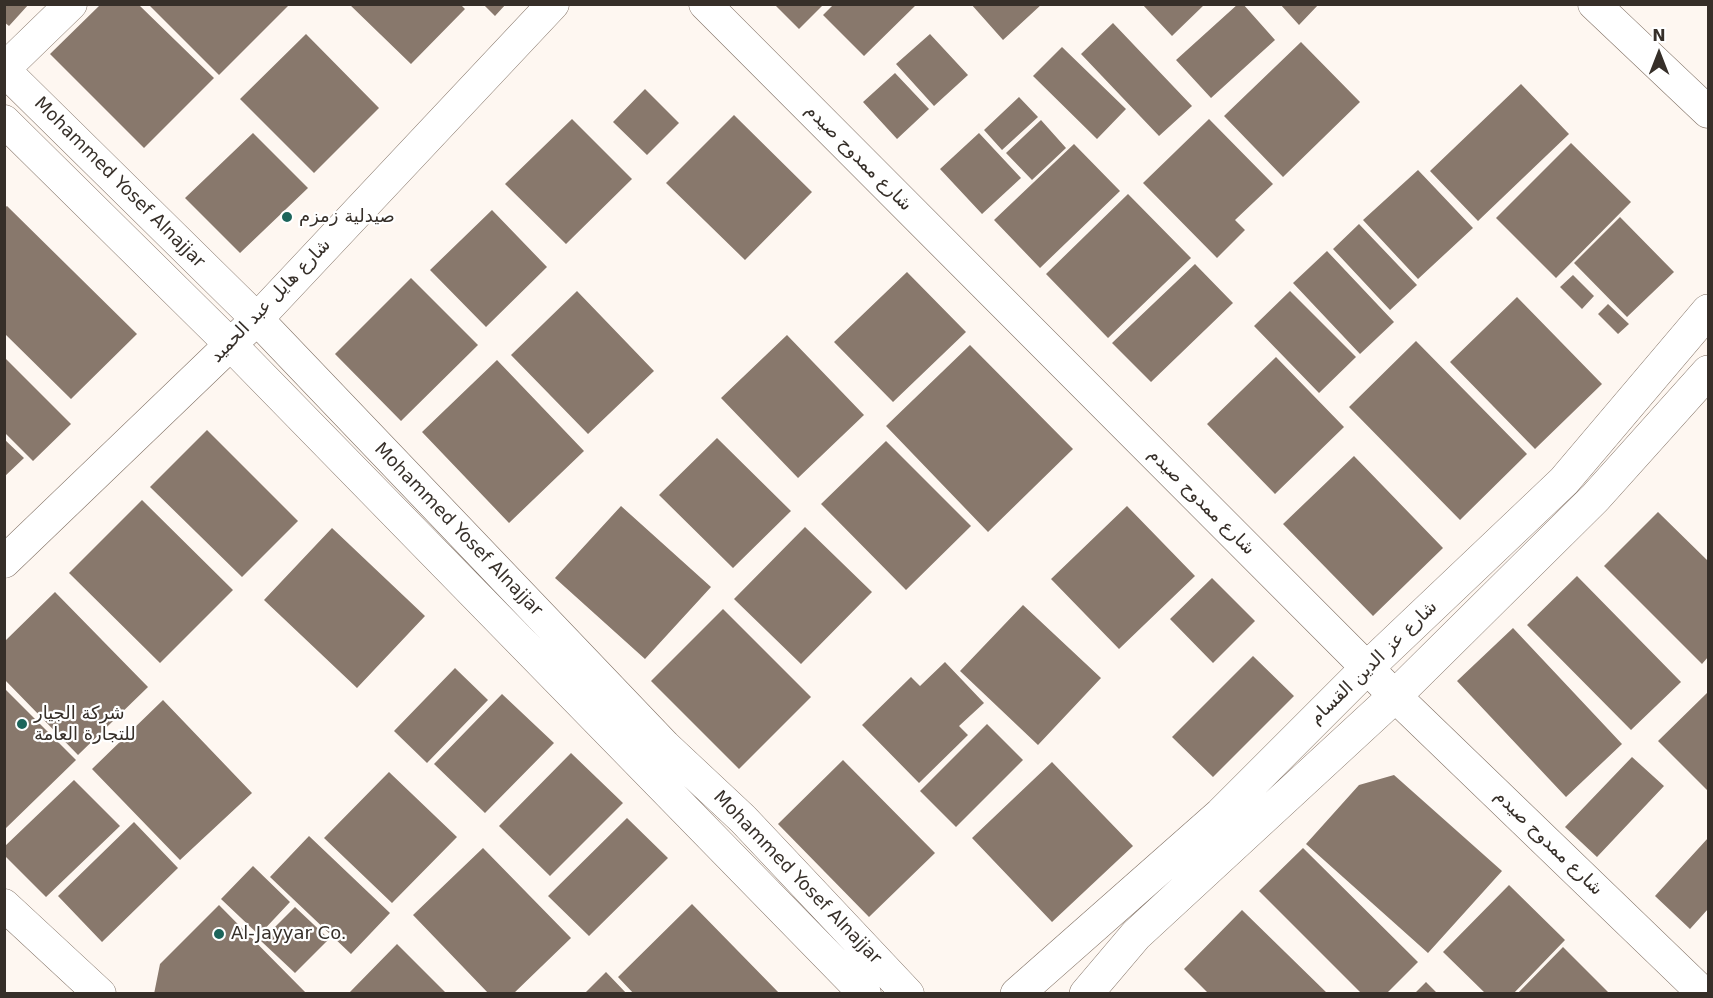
<!DOCTYPE html>
<html>
<head>
<meta charset="utf-8">
<style>
  body { margin:0 }
  #map { position:relative; width:1713px; height:998px; overflow:hidden; background:#fef7f1; font-family:"DejaVu Sans",sans-serif }
  canvas { display:block }
  .frame { position:absolute; inset:0; border:6px solid #362f29; pointer-events:none }
  .north { position:absolute; left:1629px; top:24px; width:60px; height:60px; -webkit-text-stroke:4px #fff; paint-order:stroke; rotate:0deg; font-size:16px; font-weight:700; line-height:24px; text-align:center; color:#362f29 }
  .north::after { content:''; display:block; margin:auto; width:21px; height:27px; background:#362f29; clip-path:polygon(50% 0,100% 100%,50% 72%,0 100%) }
</style>
</head>
<body>
<div id="map">
<canvas width="1713" height="998"></canvas>
<div class="frame"></div>
<div class="north">N</div>
</div>
<script>
const ctx = document.querySelector('canvas').getContext('2d');
ctx.lineJoin = 'round';
function fillPath(path, color) { ctx.fillStyle = color; ctx.fill(path, 'evenodd'); }
function trace(path, color, width, dash) { ctx.strokeStyle = color; ctx.lineWidth = width; ctx.lineCap = dash ? 'butt' : 'round'; ctx.setLineDash(dash || []); ctx.stroke(path); }
function drawText(font, color, halo, rows, align = 'center') {
  ctx.font = font + ' "DejaVu Sans",Vazirmatn,sans-serif'; ctx.lineWidth = 4.5; ctx.setLineDash([]); ctx.textBaseline = 'middle'; ctx.strokeStyle = halo; ctx.fillStyle = color; for (const [text, x, y, turn = 0] of rows) {
    ctx.save(); ctx.translate(x, y); ctx.rotate((+turn || 0) * Math.PI / 180); ctx.textAlign = isNaN(turn) ? turn : align; if (halo) ctx.strokeText(text, 0, 0); ctx.fillText(text, 0, 0); ctx.restore();
  }
}
const building = new Path2D(`
  M4,4H29L9,26L4,22Z
  M148,4H286L288,6L219,75Z
  M349,4H460L465,9L411,64Z
  M483,4H506L495,16Z
  M774,4H824L799,29Z
  M834,4H917L864,56L823,15Z
  M971,4H1042L1003,40Z
  M1142,4H1205L1172,36Z
  M1238,4H1243L1275,40L1211,98L1176,60Z
  M1280,4H1319L1299,25Z
  M100,5H139L214,78L144,148L50,54Z
  M1113,23L1192,106L1159,136L1081,54Z
  M306,34L379,108L314,173L240,99Z
  M930,34L968,75L934,106L896,64Z
  M1301,42L1360,102L1283,177L1224,116Z
  M1062,47L1126,109L1097,139L1033,76Z
  M895,73L929,109L897,139L863,102Z
  M1521,84L1569,134L1478,221L1430,171Z
  M645,89L679,123L647,155L613,122Z
  M1019,97L1038,117L1002,150L984,130Z
  M734,115L812,192L745,260L666,183Z
  M572,119L632,179L566,244L505,184Z
  M1209,119L1273,184L1235,220L1245,230L1217,258L1143,183Z
  M1041,120L1066,148L1032,180L1006,153Z
  M253,133L308,188L240,253L185,198Z
  M979,133L1021,178L982,214L940,169Z
  M1571,143L1631,202L1556,278L1496,218Z
  M1074,144L1120,191L1040,268L994,220Z
  M1418,170L1473,228L1418,279L1363,220Z
  M1128,194L1191,258L1108,338L1046,274Z
  M7,206L137,334L71,399L4,333V208Z
  M492,210L547,267L486,327L430,270Z
  M1620,217L1674,272L1627,317L1574,263Z
  M1359,224L1417,285L1390,310L1333,249Z
  M1327,251L1394,322L1360,354L1293,283Z
  M1195,264L1233,303L1151,382L1112,343Z
  M907,272L966,332L893,402L834,342Z
  M1573,275L1594,296L1582,309L1560,287Z
  M411,278L478,345L401,421L335,354Z
  M577,291L654,371L588,434L511,355Z
  M1290,291L1356,357L1319,393L1254,326Z
  M1517,297L1602,384L1535,449L1450,362Z
  M1608,304L1629,324L1618,334L1598,314Z
  M787,335L864,415L798,478L721,398Z
  M1416,341L1527,454L1460,520L1349,407Z
  M970,345L1073,449L988,532L886,426Z
  M4,357L71,424L33,461L4,432Z
  M1276,357L1344,427L1275,494L1207,424Z
  M497,360L584,451L509,523L422,432Z
  M207,430L298,521L242,577L150,487Z
  M717,438L791,511L733,568L659,495Z
  M4,439L24,458L4,477Z
  M886,441L971,526L906,590L821,504Z
  M1354,456L1443,548L1373,616L1283,524Z
  M142,500L233,590L160,663L69,573Z
  M621,506L711,587L645,659L555,578Z
  M1127,506L1195,576L1119,649L1051,579Z
  M1658,512L1708,561V657L1702,664L1604,566Z
  M805,527L872,592L801,664L734,599Z
  M332,528L425,616L357,688L264,600Z
  M1577,576L1681,682L1631,730L1527,625Z
  M1212,578L1255,621L1213,663L1170,619Z
  M55,592L148,687L78,755L5,680V641Z
  M1023,605L1101,678L1038,745L960,671Z
  M723,609L811,697L739,769L651,681Z
  M1513,628L1622,744L1566,797L1457,681Z
  M1253,656L1294,696L1213,777L1172,737Z
  M945,662L984,703L959,726L968,735L919,783L862,725L911,677L920,686Z
  M455,668L488,700L427,763L394,731Z
  M4,688L76,760L4,830Z
  M1707,693L1708,695V791L1658,741Z
  M502,694L554,743L485,813L434,764Z
  M163,700L252,793L180,860L92,769Z
  M987,724L1023,760L956,827L920,791Z
  M571,753L623,803L550,876L499,826Z
  M1632,757L1664,786L1597,857L1565,827Z
  M843,760L935,853L869,917L778,824Z
  M1052,762L1133,846L1052,922L972,838Z
  M389,772L457,837L392,903L324,838Z
  M1394,775L1502,871L1428,953L1306,844L1359,785Z
  M74,780L120,826L46,897L4,855V847Z
  M627,818L668,858L589,936L548,896Z
  M134,822L178,868L102,942L58,896Z
  M309,836L390,913L351,954L270,877Z
  M1708,838V909L1690,929L1655,896Z
  M483,848L571,938L513,994H489L413,915Z
  M1303,848L1418,962L1386,994H1362L1259,891Z
  M253,866L290,902L259,935L221,899Z
  M1509,885L1565,940L1513,994H1486L1443,952Z
  M692,904L780,994H634L618,977Z
  M219,905L307,994H154L160,964Z
  M295,907L329,939L295,973L261,941Z
  M1242,910L1328,994H1209L1184,969Z
  M397,944L447,994H348Z
  M1563,947L1610,994H1517Z
  M606,972L627,994H584Z
  M1426,982L1438,994H1414Z`);
const minor = new Path2D(`
  M705,4L1395,696L1704,994
  M1594,4L1708,112
  M4,69L71,4
  M4,70L257,319L665,746L743,819L908,994
  M4,121L230,344L865,994
  M4,562L257,319L553,4
  M4,905L100,994`);
const secondary = new Path2D(`
  M1017,994L1221,814L1367,668L1564,481L1708,311
  M1086,994L1136,935L1395,696L1595,498L1708,372`);
const markers = [
  [287,217,6,"#1c655b"],
  [22,724,6,"#1c655b"],
  [219,934,6,"#1c655b"]
];
const streetNames = [
  ["شارع ممدوح صيدم",858,158,45],
  ["Mohammed Yosef Alnajjar",119,183,45],
  ["شارع هايل عبد الحميد",271,301,-46],
  ["شارع ممدوح صيدم",1201,502,45],
  ["Mohammed Yosef Alnajjar",458,530,46],
  ["شارع عز الدين القسام",1374,663,-44],
  ["شارع ممدوح صيدم",1548,843,44],
  ["Mohammed Yosef Alnajjar",797,878,46]
];
const poiNames = [
  ["صيدلية زمزم",299,217],
  ["شركة الجيار",34,714],
  ["للتجارة العامة",34,735],
  ["Al-Jayyar Co.",231,934]
];
fillPath(building, '#88786c');
trace(minor, '#817165', 33);
trace(secondary, '#817165', 34);
trace(minor, '#fff', 32);
trace(secondary, '#fff', 33);
for (const [x, y, r, color] of markers) { const dot = new Path2D(); dot.arc(x, y, r, 0, 2 * Math.PI); ctx.fillStyle = color; ctx.fill(dot); trace(dot, '#fff', 2); }
drawText('18px', '#362f29', '#fff', streetNames);
drawText('18px', '#362f29', '#fff', poiNames, 'left');
</script>
</body>
</html>
